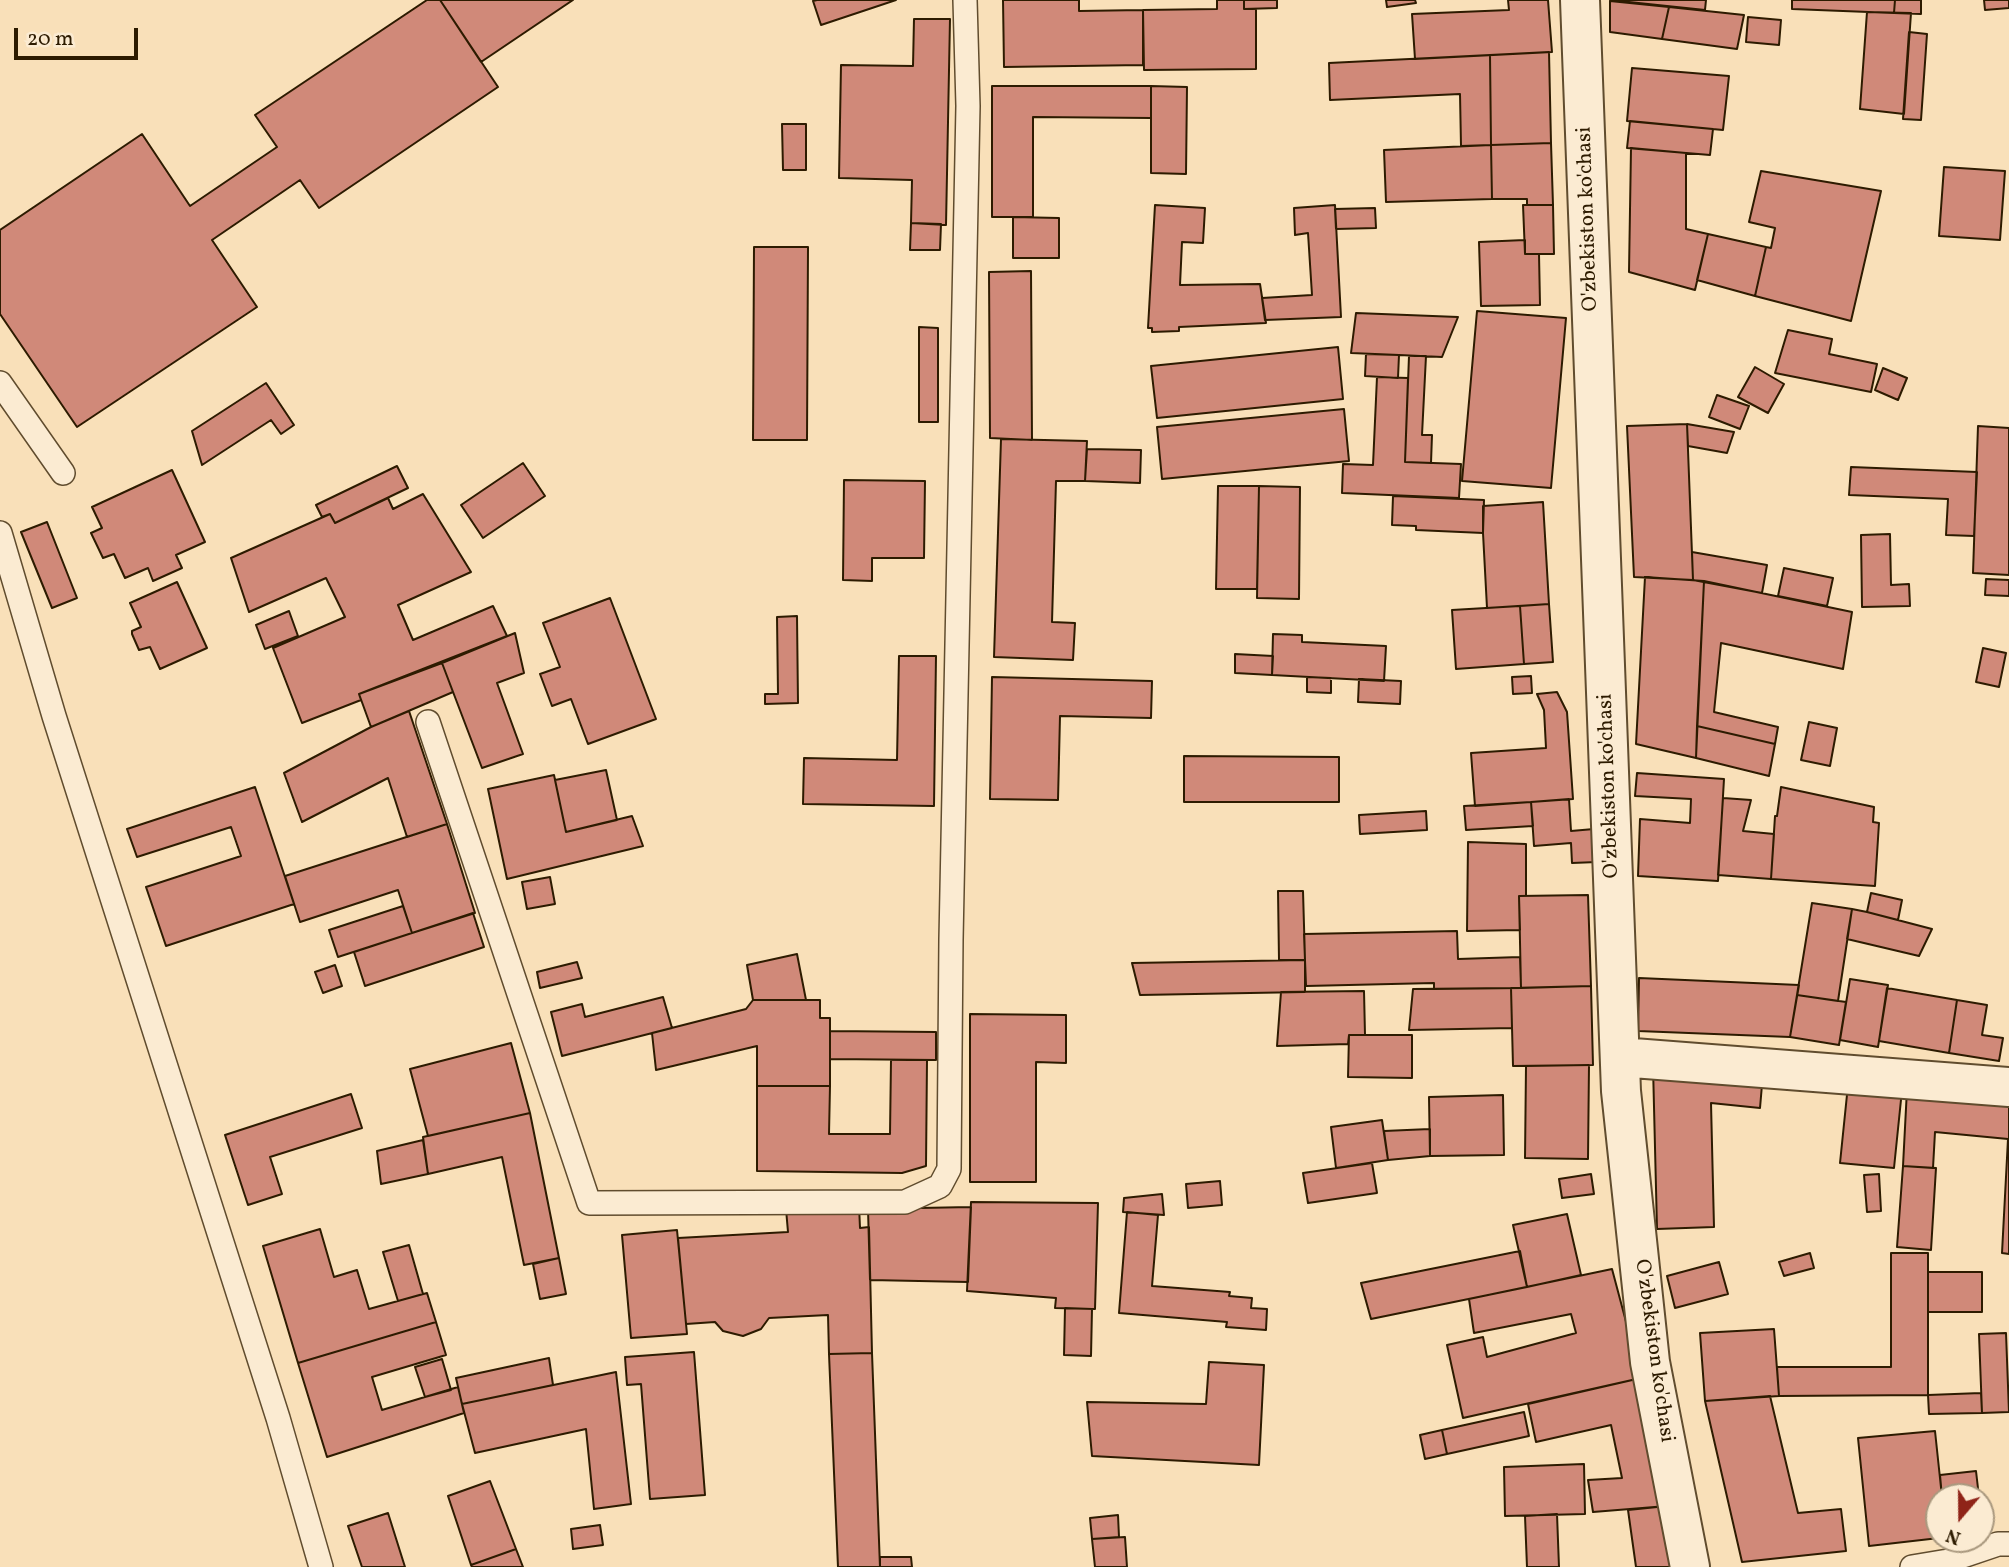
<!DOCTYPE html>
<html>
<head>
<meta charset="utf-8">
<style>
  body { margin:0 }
  #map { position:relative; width:2009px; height:1567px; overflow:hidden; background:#f9e0b9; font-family:Vollkorn,serif }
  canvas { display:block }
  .north { position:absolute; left:1925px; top:1483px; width:70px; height:70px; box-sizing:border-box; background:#fbebd2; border:2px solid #a9987e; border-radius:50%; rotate:200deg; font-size:19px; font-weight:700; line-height:28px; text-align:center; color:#2d1b00 }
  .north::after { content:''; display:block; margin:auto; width:24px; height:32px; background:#8f2418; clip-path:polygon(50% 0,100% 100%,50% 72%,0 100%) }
  .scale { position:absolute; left:14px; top:28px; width:124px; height:32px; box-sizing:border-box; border:4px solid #2d1b00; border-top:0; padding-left:9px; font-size:21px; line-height:24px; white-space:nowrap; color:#2d1b00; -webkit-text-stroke:5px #fbebd2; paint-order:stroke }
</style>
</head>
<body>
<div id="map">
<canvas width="2009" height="1567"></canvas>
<div class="north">N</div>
<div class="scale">20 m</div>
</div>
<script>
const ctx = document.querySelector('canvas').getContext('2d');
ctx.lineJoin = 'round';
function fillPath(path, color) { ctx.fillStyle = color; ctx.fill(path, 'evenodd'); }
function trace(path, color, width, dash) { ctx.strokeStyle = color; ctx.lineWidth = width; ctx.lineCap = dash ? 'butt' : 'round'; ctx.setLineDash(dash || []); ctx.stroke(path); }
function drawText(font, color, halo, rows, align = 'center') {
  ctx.font = font + ' Vollkorn,serif'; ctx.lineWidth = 5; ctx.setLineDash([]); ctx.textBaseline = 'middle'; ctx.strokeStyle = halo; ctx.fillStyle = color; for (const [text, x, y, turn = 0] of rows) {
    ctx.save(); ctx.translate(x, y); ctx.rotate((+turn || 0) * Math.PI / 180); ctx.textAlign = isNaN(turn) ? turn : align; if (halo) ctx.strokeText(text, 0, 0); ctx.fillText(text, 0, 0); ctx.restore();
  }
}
const building = new Path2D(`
  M427,0H440L498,87L319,208L300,180L212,240L257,307L77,427L0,314V230L142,134L190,206L277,147L255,115Z
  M440,0H573L481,62Z
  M817,0H896L821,25L813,1Z
  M1003,0H1079V11L1143,10V65L1004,67Z
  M1217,0H1244V9H1256V69L1144,70L1143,10L1217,9Z
  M1244,0H1277V8L1244,9Z
  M1386,0H1415L1416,3L1387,7Z
  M1508,0H1548L1552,52L1415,59L1412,14L1509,10Z
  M1610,0H1706L1705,10Z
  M1792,0H1895L1894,13L1792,9Z
  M1895,0H1921V14L1894,13Z
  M1984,0H2009V8L1985,10Z
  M1610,1L1669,7L1662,39L1610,32Z
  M1669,7L1744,15L1737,49L1662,39Z
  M1867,12L1911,13L1904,114L1860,109Z
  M1748,17L1781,20L1779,45L1746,42Z
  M914,19H950L946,225L911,223L912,180L839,178L841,65L913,66Z
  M1909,32L1927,34L1921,120L1903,119Z
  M1549,52L1551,143L1491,145L1490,55Z
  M1490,55L1491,145L1461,146L1460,94L1330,100L1329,63Z
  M1632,68L1729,76L1723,130L1627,121Z
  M992,86H1151V118L1033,117V217H992Z
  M1151,86L1187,87L1186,174L1151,173Z
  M1630,121L1713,129L1710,155L1627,148Z
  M782,124H806V170H783Z
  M1551,143L1553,205H1527V199H1492L1491,145Z
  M1491,145L1492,199L1386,202L1384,150Z
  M1631,148L1686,153V229L1708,234L1695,290L1629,272Z
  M1944,167L2005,171L2000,240L1939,236Z
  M1761,171L1881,191L1851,321L1755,296L1766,247L1771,248L1775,228L1749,222Z
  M1155,205L1205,208L1203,243L1182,242L1180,285L1260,284L1266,323L1179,327V331L1152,332V328H1148Z
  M1335,205L1341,317L1265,320L1262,298L1312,295L1308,233L1295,235L1294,208Z
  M1523,205H1553L1554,254H1525Z
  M1375,208L1376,228L1336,229L1335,209Z
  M1013,217L1059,218V258H1013Z
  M911,223L941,224L940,250H910Z
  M1708,234L1766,247L1755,296L1697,280Z
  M1525,240V254H1539L1540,305L1481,306L1479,242Z
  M754,247H808L807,440H753Z
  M1031,271L1032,440L990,438L989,272Z
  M1477,311L1566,318L1551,488L1462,481Z
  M1356,313L1458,317L1442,357L1399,355L1351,353Z
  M919,327L938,328V422H919Z
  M1788,330L1832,339L1829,354L1877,364L1871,392L1775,373Z
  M1338,347L1343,399L1157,418L1151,366Z
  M1366,354L1399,355L1398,378L1365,376Z
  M1409,356H1426L1422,435H1432L1431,463L1405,462Z
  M1755,367L1784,384L1768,413L1738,397Z
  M1883,368L1907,378L1898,400L1875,390Z
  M1377,377L1408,378L1405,462L1461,464L1459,498L1342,493L1343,464L1373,465Z
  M266,383L294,425L281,434L271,420L202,465L192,431Z
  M1717,395L1749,406L1740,429L1709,417Z
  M1344,409L1349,461L1162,479L1157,427Z
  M1687,424L1734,432L1727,453L1688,446Z
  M1687,424L1693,580L1634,577L1627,426Z
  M1978,426L2009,428V575L1973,573Z
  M1001,439L1087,441L1085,481H1056L1052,622L1075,623L1073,660L994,657Z
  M1087,449L1141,450L1140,483L1085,481Z
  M523,463L545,496L483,538L461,505Z
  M397,466L408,488L335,523L330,514L322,517L316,505Z
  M1851,467L1977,472L1974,536L1946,535L1948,499L1849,495Z
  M172,470L205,542L176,555L182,568L153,581L148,568L125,578L114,554L103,558L91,533L102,528L92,507Z
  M844,480L925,481L924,558H872V581L843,580Z
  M1218,486H1259L1257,589H1216Z
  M1259,486L1300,487L1299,599L1257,598Z
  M423,494L471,572L398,605L413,640L493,606L507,636L359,694L361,700L302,723L273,648L345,617L326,578L249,612L231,558L330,514L335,523L388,498L393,509Z
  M1393,496L1484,500L1483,533L1416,530V526L1392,525Z
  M1543,502L1549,604L1487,608L1483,533V506Z
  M47,522L77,598L52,608L21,532Z
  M1890,534L1891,585L1909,584L1910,606L1862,607L1861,535Z
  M1692,552L1767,565L1762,593L1693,580Z
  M1784,568L1833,578L1827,606L1778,596Z
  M1645,577L1704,581L1696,758L1636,744Z
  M1986,579L2009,580V596L1985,595Z
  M1704,581L1852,612L1843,669L1721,643L1714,712L1778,727L1775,744L1697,726Z
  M177,582L207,648L160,669L150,647L139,650L132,634V631L141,627L130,603Z
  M610,598L656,719L588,744L571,699L552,706L540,674L560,667L543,623Z
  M1549,604L1553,662L1524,664L1520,606Z
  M1520,606L1524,664L1456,669L1452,610Z
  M289,611L298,636L265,649L256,625Z
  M797,616L798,703L765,704V694H778L777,617Z
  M515,633L524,673L497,683L523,754L482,768L442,663Z
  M1273,634L1302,635V642L1386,646L1384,681L1272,675Z
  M1983,648L2006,653L1999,687L1976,682Z
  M1235,654L1273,656L1272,675L1235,673Z
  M899,656H936L934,806L803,804L804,758L897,760Z
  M442,663L453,692L371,727L359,694Z
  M1531,676L1532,693L1513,694L1512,677Z
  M992,677L1152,681L1151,718L1060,716L1058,800L990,799Z
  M1307,677L1331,678V693L1307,692Z
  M1359,679L1401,681L1400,704L1358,702Z
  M1557,692L1567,712L1573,799L1475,806L1471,753L1546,748L1544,710L1537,694Z
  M409,711L447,824L407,837L388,778L302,822L284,773L371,727Z
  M1809,722L1837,728L1830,766L1801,760Z
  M1697,726L1775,744L1769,776L1696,758Z
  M1184,756L1339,757V802H1184Z
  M606,770L617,820L566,832L555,780Z
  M1637,773L1724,779L1718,881L1638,876L1640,819L1690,823L1691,799L1635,796Z
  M554,775L566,832L632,816L643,846L507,879L488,789Z
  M255,787L294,904L166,946L146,887L241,856L231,827L137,857L127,829Z
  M1781,787L1874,807L1873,822L1879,823L1875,886L1771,879L1775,816H1777Z
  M1723,798L1751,800L1743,831L1774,834L1771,879L1718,875Z
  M1569,799L1571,831L1594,829L1597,862L1572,863L1571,843L1534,846L1531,802Z
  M1531,802L1533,826L1466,830L1464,806Z
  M1426,811L1427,830L1360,834L1359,815Z
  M447,824L475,913L412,933L398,890L300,922L285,876Z
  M1468,842L1526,844V896H1519L1520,930L1467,931Z
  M550,877L555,904L527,909L522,882Z
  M1278,891H1303L1305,960H1279Z
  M1871,893L1902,900L1898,920L1867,912Z
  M1588,895L1591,986L1521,988L1519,896Z
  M1812,903L1852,909L1838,1001L1797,995Z
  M403,906L412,933L338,957L329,930Z
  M1852,909L1867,912L1932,929L1919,956L1847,939Z
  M473,913L484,947L365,986L354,952Z
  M1457,931L1458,959L1520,957L1521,988L1434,989V983L1306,986L1304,934Z
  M797,954L806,1000H753L747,965Z
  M1305,960V992L1140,995L1132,963Z
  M577,962L582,978L540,988L537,972Z
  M335,965L342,986L323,993L315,972Z
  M1639,978L1799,985L1790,1037L1638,1031Z
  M1850,979L1888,985L1878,1047L1840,1040Z
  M1591,986L1593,1065L1513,1066L1511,988Z
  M1511,988L1512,1028L1409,1030L1413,989Z
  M1887,988L1957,1000L1949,1053L1879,1041Z
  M1364,991L1365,1035H1349L1348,1044L1277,1046L1281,992Z
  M1797,995L1846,1002L1839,1045L1790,1037Z
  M663,997L672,1028L562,1056L551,1012L582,1004L585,1017Z
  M753,1000H820V1018H830V1086H757V1046L656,1070L652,1033L746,1009Z
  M1957,1000L1987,1005L1982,1035L2003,1038L1999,1061L1949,1053Z
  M970,1014L1066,1015V1063L1036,1062V1182H970Z
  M830,1031L936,1032V1060L830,1059Z
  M1349,1035H1412V1078L1348,1077Z
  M511,1043L530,1113L428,1136L410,1069Z
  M891,1060H927L926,1166L902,1173L757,1171V1086H830L829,1134H890Z
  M1589,1065L1588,1159L1525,1158L1526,1066Z
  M1653,1066L1763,1073L1760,1108L1711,1103L1714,1227L1657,1229Z
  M1848,1085L1902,1090L1894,1168L1840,1163Z
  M1907,1089L2009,1099V1254L2002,1253L2008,1139L1935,1132L1933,1168L1903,1166Z
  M351,1094L362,1128L270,1157L282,1194L248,1205L225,1135Z
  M1503,1095L1504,1155L1430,1156L1429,1097Z
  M530,1113L559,1258L524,1265L502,1157L428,1174L423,1137Z
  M1382,1120L1388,1160L1336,1168L1331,1127Z
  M1430,1129V1156L1388,1160L1384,1131Z
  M423,1140L428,1174L381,1184L377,1151Z
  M1372,1163L1377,1193L1308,1203L1303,1173Z
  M1903,1166L1936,1168L1931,1250L1897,1247Z
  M1591,1174L1594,1194L1562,1198L1559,1179Z
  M1879,1174L1881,1211L1867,1212L1864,1175Z
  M1220,1181L1222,1205L1188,1208L1186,1184Z
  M1162,1194L1164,1215L1123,1212L1124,1198Z
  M971,1202L1098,1203L1095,1309L1055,1308L1056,1298L967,1291Z
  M859,1205L860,1228L869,1227L872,1353L829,1354L828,1315L769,1318L761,1329L743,1336L723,1331L715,1322L686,1324L678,1238L788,1232L786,1209Z
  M971,1207L968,1282L870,1280L868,1209Z
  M1127,1212L1158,1215L1152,1286L1230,1292L1229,1296L1252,1298L1251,1308L1267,1309L1266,1330L1226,1327L1227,1322L1119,1313Z
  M1567,1214L1581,1275L1527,1287L1513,1225Z
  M320,1229L334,1277L357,1270L369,1309L427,1293L436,1322L298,1363L263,1246Z
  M677,1230L687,1334L631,1338L622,1235Z
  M409,1245L423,1294L398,1301L383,1252Z
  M1520,1251L1527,1287L1371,1319L1361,1283Z
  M1810,1253L1814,1268L1784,1276L1779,1262Z
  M1891,1253H1928V1395L1779,1396L1777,1367H1891Z
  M559,1258L566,1294L540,1299L533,1264Z
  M1719,1262L1728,1294L1675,1308L1667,1276Z
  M1612,1269L1641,1378L1463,1418L1447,1345L1483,1337L1487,1357L1576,1333L1571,1314L1474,1333L1469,1299Z
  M1928,1272H1982V1312H1928Z
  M1065,1308L1092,1309L1091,1356L1064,1355Z
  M436,1322L446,1355L372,1377L382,1410L458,1387L464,1413L327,1457L298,1363Z
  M1774,1329L1779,1396L1705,1401L1700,1333Z
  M2006,1333L2009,1412L1982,1413L1979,1334Z
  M694,1352L705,1495L650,1499L641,1384L627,1385L625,1357Z
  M872,1353L880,1567H838L829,1354Z
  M549,1358L553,1385L462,1404L456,1378Z
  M442,1359L451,1390L425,1397L415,1367Z
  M1209,1362L1264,1365L1259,1465L1092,1456L1087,1402L1206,1404Z
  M616,1372L631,1504L594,1509L586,1429L475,1453L462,1404Z
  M1641,1378L1667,1506L1593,1512L1588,1480L1622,1478L1611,1425L1536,1442L1528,1404Z
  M1981,1393L1982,1413L1929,1414L1928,1395Z
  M1770,1396L1798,1513L1841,1509L1846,1551L1742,1562L1705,1401Z
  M1524,1412L1529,1436L1447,1454L1442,1430Z
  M1442,1430L1447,1454L1425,1459L1420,1435Z
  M1935,1431L1942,1497H1939V1538L1869,1546L1858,1438Z
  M1584,1464L1585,1514L1505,1516L1504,1467Z
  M1976,1471L1979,1497H1942L1940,1475Z
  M490,1481L516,1549L471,1565L448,1496Z
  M1667,1506L1675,1567H1636L1628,1510Z
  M388,1513L405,1567H362L348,1526Z
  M1557,1514L1559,1567H1527L1525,1516Z
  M1118,1515L1119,1537L1092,1539L1090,1518Z
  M600,1525L603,1545L573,1549L571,1529Z
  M1125,1537L1127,1567H1095L1092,1539Z
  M516,1549L523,1567H472L471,1565Z
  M880,1557H911L912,1567H880Z`);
const service = new Path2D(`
  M0,383L63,473
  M0,533L54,716L278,1418L321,1567
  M428,722L589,1203L905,1202L940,1186L949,1169L951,939L968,106L965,0
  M1912,1567L1948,1561L1998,1544H2009`);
const minor = new Path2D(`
  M1580,0L1621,1091L1650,1362L1690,1567
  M1620,1057L2009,1087`);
const streetNames = [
  ["O'zbekiston ko'chasi",1589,219,-92],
  ["O'zbekiston ko'chasi",1610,786,-92],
  ["O'zbekiston ko'chasi",1653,1351,82]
];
fillPath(building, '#d08979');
trace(building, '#2d1b00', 2);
trace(service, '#604c2e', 26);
trace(minor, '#604c2e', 42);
trace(service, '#fbebd2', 23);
trace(minor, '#fbebd2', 38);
drawText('21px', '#2d1b00', '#fbebd2', streetNames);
</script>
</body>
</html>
